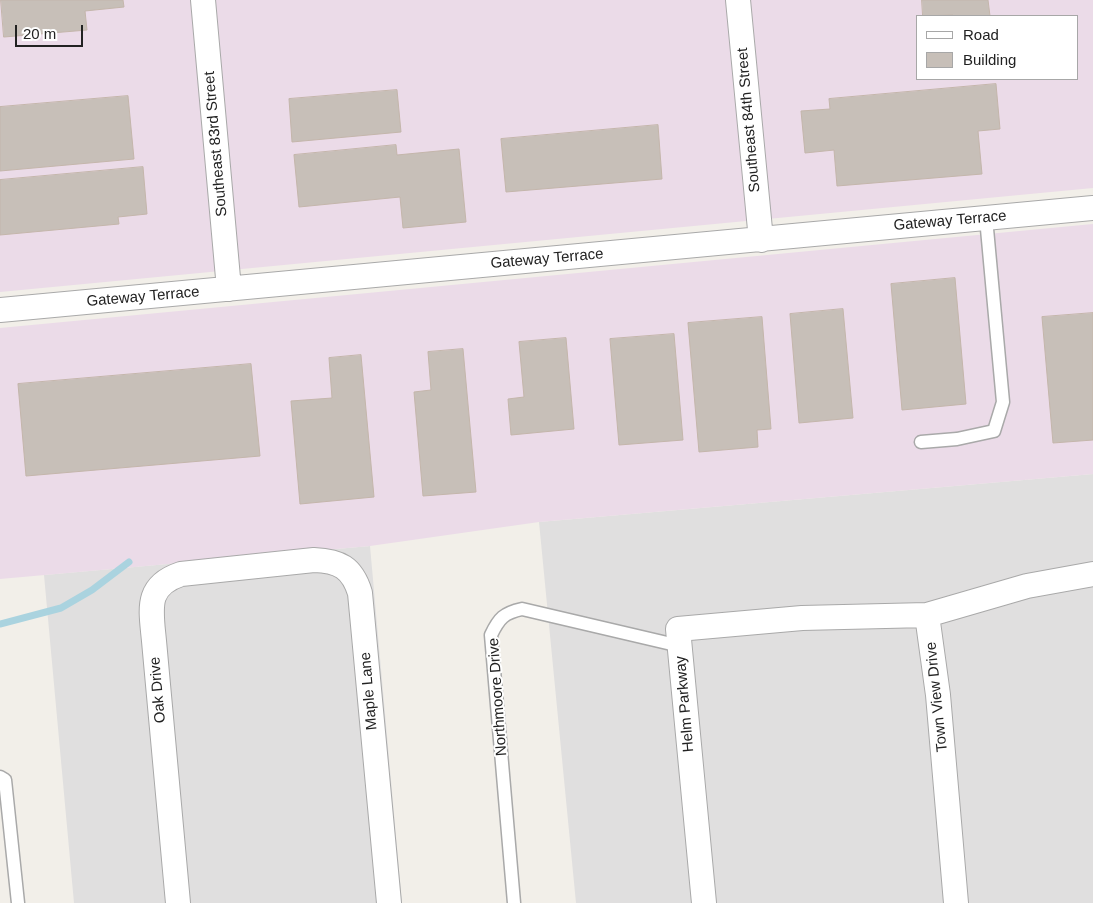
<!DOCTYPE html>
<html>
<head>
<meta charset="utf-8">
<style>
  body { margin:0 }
  #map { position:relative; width:1093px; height:903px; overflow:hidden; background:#f2efe9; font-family:Arial,sans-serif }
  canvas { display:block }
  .legend { position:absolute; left:916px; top:15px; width:162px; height:65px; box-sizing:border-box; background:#fff; border:1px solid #a7a7a7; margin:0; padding:6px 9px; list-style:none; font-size:15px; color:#222 }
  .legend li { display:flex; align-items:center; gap:10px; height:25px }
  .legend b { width:25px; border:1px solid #a7a7a7 }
  .scale { position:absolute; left:15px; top:25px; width:68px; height:22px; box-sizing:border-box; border:2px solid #222; border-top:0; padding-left:6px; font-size:15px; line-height:18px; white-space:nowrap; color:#222; -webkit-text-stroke:4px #fff; paint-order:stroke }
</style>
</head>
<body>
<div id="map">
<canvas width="1093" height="903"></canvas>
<ul class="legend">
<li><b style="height:6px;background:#fff"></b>Road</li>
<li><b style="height:14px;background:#c7bfb8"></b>Building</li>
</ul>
<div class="scale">20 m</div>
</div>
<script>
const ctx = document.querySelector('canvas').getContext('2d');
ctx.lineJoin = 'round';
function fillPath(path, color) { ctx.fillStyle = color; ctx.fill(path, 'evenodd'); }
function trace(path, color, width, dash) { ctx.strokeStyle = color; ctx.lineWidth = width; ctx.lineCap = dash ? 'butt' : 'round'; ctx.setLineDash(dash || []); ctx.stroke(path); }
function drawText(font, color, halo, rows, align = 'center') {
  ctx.font = font + ' Arial,sans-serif'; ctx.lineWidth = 4; ctx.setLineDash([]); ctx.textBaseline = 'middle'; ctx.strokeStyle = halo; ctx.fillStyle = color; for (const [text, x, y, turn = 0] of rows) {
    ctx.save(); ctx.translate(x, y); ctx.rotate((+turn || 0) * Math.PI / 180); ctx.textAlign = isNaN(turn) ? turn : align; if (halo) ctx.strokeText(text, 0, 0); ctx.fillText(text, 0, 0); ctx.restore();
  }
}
const residential = new Path2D(`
  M1093,474V903H576L539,522Z
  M370,546L402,903H74L44,575Z`);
const industrial = new Path2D(`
  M0,0H1093V188L0,292ZM917,16H1077V79H917Z
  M1093,224V474L539,522L370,546L0,579V328Z`);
const stream = new Path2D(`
  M0,624L61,608L92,590L129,562`);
const building = new Path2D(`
  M1,0H123L124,7L85,11L87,30L4,37Z
  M922,0H988L990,16H953V15L923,16Z
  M996,84L1000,129L978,131L982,174L837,186L834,150L805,153L801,111L830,109L829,99Z
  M397,90L401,132L292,142L289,99Z
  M128,96L134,159L0,171V107Z
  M658,125L662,179L506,192L501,139Z
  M396,145L397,155L459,149L466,222L403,228L400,197L299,207L294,155Z
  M143,167L147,214L118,217L119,224L0,235V180Z
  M955,278L966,404L902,410L891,284Z
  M843,309L853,418L799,423L790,314Z
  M1093,313V440L1053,443L1042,317Z
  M762,317L771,429L757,430L758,447L699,452L688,323Z
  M674,334L683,440L619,445L610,339Z
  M566,338L574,429L511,435L508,399L524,397L519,342Z
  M463,349L476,492L423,496L414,392L431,390L428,352Z
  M361,355L374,497L300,504L291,401L332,398L329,358Z
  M251,364L260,456L26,476L18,384Z`);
const service = new Path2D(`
  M921,442L957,439L994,431L1003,402L986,218
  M0,777L5,780L18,903
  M514,903L491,635C499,618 504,613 522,609L680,646`);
const minor = new Path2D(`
  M203,0L229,289
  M738,0L761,240
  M0,310L1093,208
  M927,615L1027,586L1093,574
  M178,903L154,641C151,609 145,586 181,574L314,560C339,561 352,567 360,593L389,903
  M704,903L678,629L802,618L927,615L938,695L956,903`);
const streetNames = [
  ["Southeast 84th Street",749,120,-95],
  ["Southeast 83rd Street",216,144,-95],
  ["Gateway Terrace",950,221,-5],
  ["Gateway Terrace",547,259,-5],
  ["Gateway Terrace",143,297,-5],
  ["Oak Drive",158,690,-95],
  ["Maple Lane",369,691,-95],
  ["Northmoore Drive",498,697,-94],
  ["Town View Drive",937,697,-96],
  ["Helm Parkway",685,704,-95]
];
fillPath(residential, '#e0dfdf');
fillPath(industrial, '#ebdbe8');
trace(stream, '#aad3df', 7);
fillPath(building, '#c7bfb8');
trace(building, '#c4b6ab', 1);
trace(service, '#a9a9a9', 15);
trace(minor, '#a9a9a9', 26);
trace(service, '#fff', 12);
trace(minor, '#fff', 24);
drawText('15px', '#222', '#fff', streetNames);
</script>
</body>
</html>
